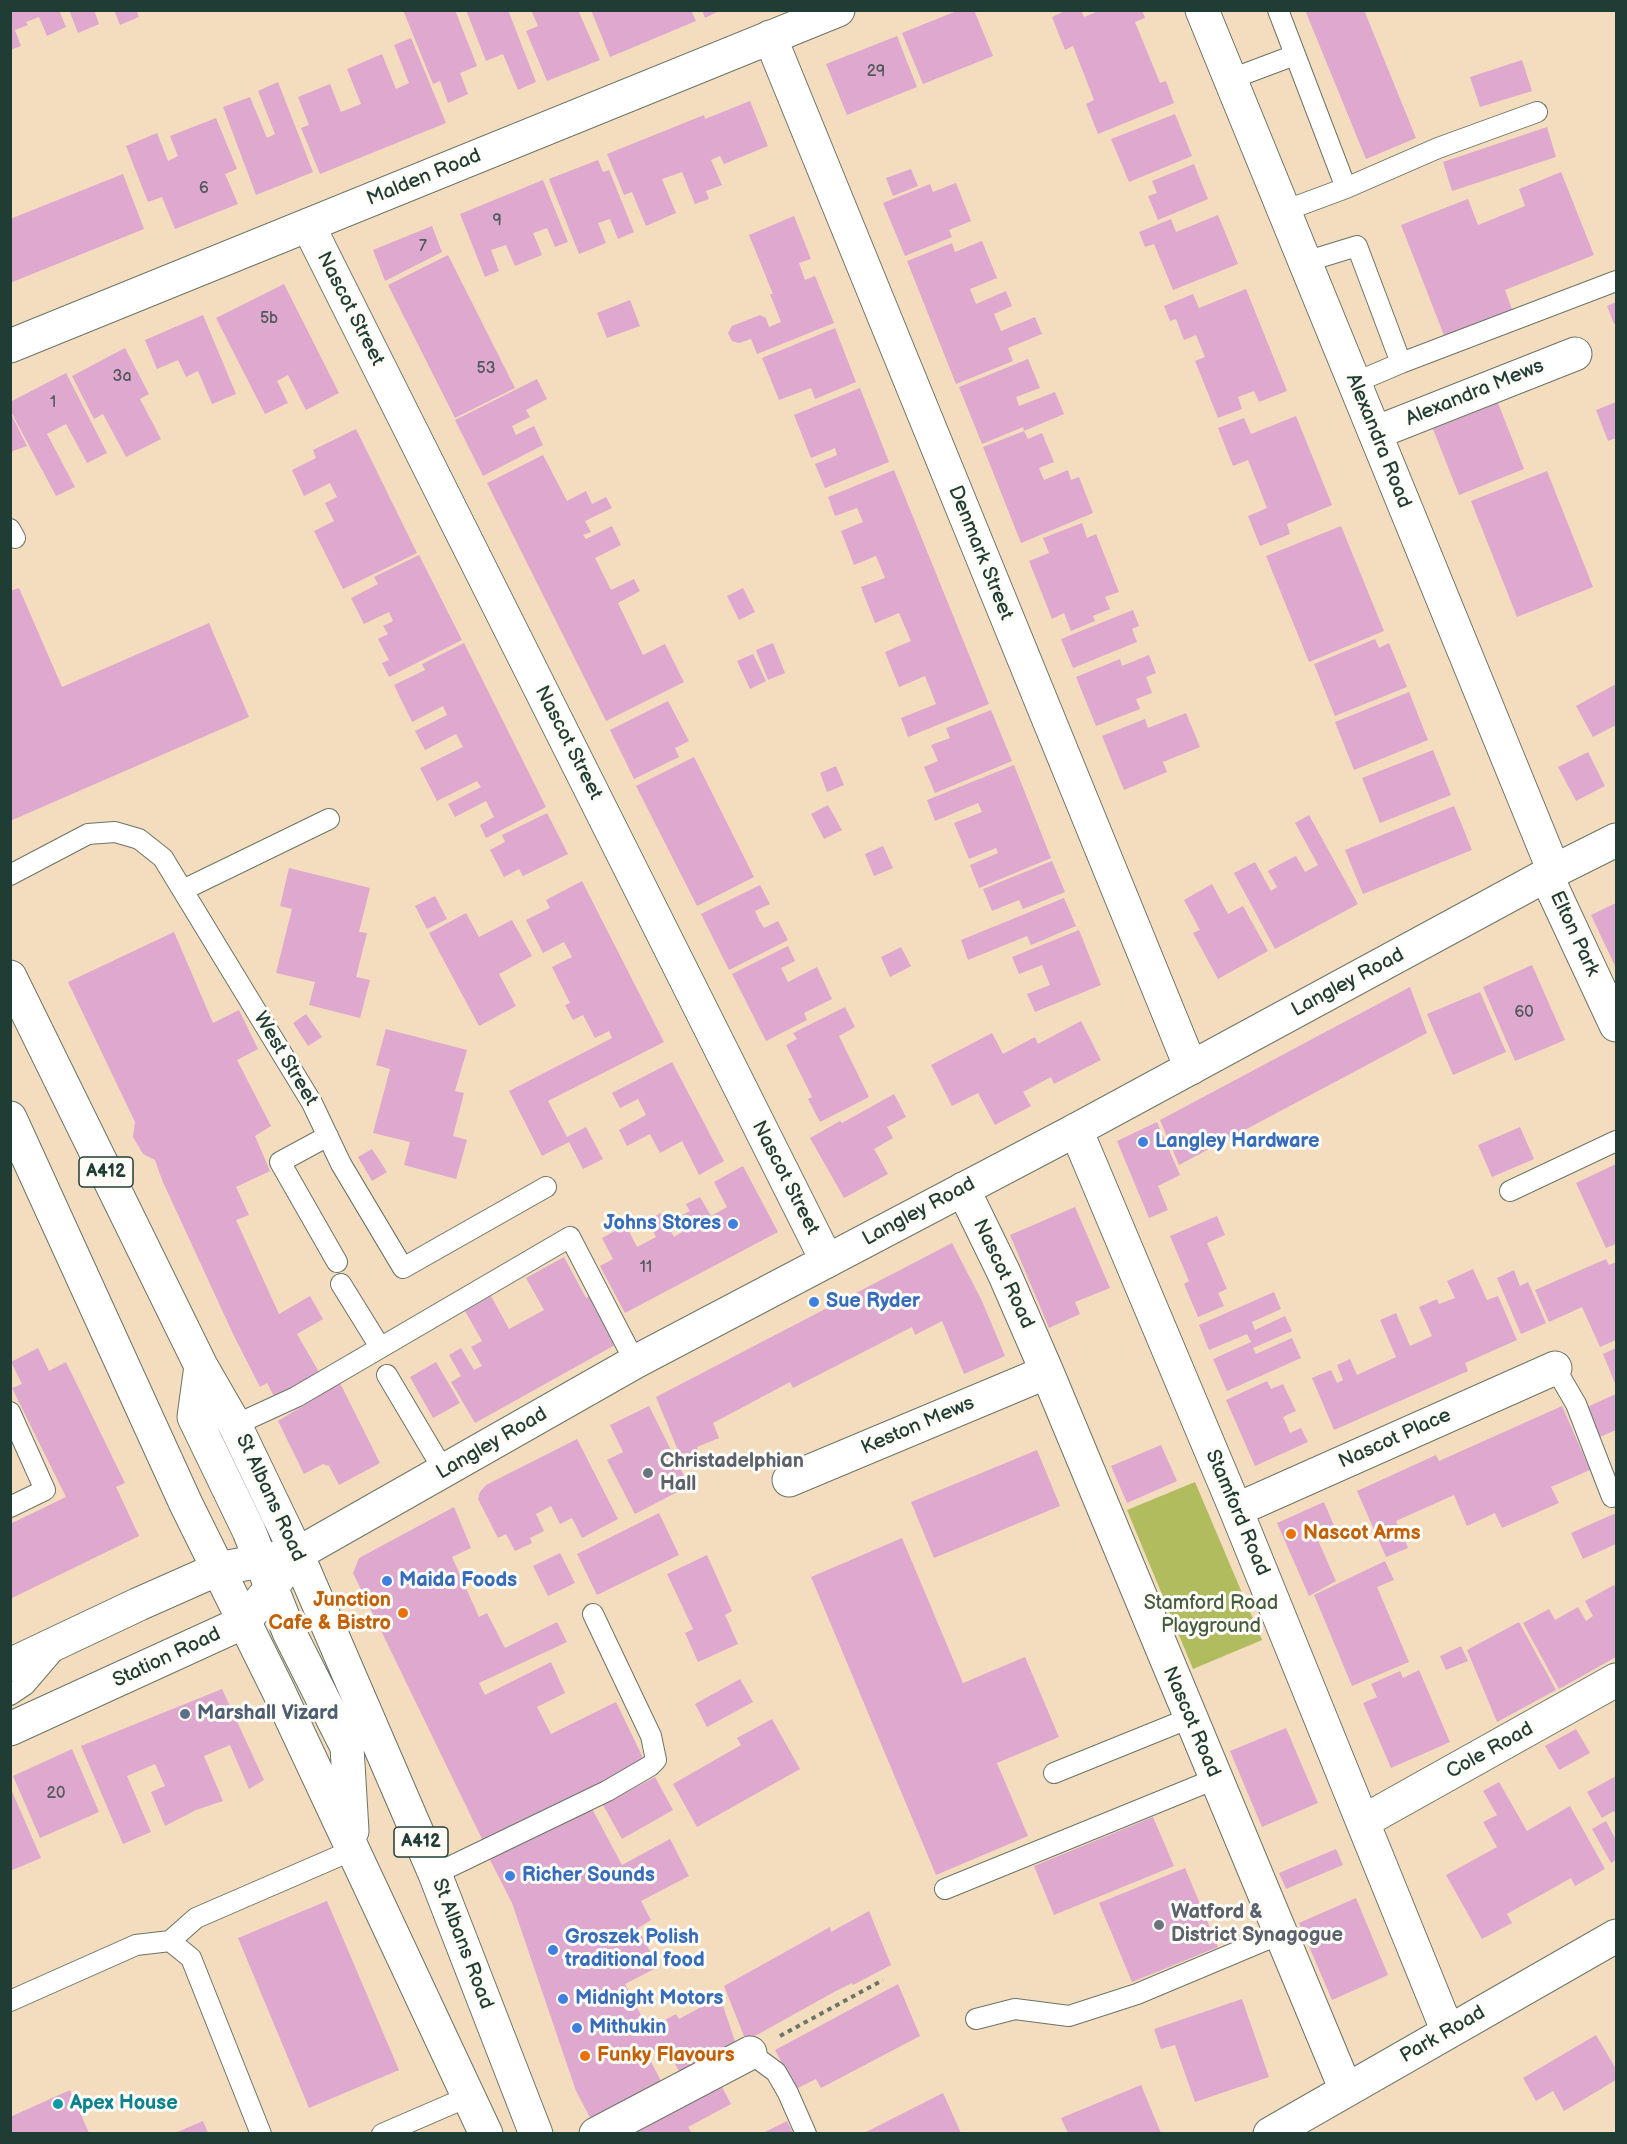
<!DOCTYPE html>
<html>
<head>
<meta charset="utf-8">
<style>
  body { margin:0 }
  #map { position:relative; width:1627px; height:2144px; overflow:hidden; background:#f4ddbf; font-family:"Balsamiq Sans",sans-serif }
  canvas { display:block }
  .frame { position:absolute; inset:0; border:12px solid #1f3d34; pointer-events:none }
</style>
</head>
<body>
<div id="map">
<canvas width="1627" height="2144"></canvas>
<div class="frame"></div>
</div>
<script>
const ctx = document.querySelector('canvas').getContext('2d');
ctx.lineJoin = 'round';
function fillPath(path, color) { ctx.fillStyle = color; ctx.fill(path, 'evenodd'); }
function trace(path, color, width, dash) { ctx.strokeStyle = color; ctx.lineWidth = width; ctx.lineCap = dash ? 'butt' : 'round'; ctx.setLineDash(dash || []); ctx.stroke(path); }
function drawText(font, color, halo, rows, align = 'center') {
  ctx.font = font + ' "Balsamiq Sans",sans-serif'; ctx.lineWidth = 6; ctx.setLineDash([]); ctx.textBaseline = 'middle'; ctx.strokeStyle = halo; ctx.fillStyle = color; for (const [text, x, y, turn = 0] of rows) {
    ctx.save(); ctx.translate(x, y); ctx.rotate((+turn || 0) * Math.PI / 180); ctx.textAlign = isNaN(turn) ? turn : align; if (halo) ctx.strokeText(text, 0, 0); ctx.fillText(text, 0, 0); ctx.restore();
  }
}
const green = new Path2D(`
  M1195,1482L1262,1640L1193,1669L1127,1510Z`);
const building = new Path2D(`
  M10,10H59L66,27L47,36L39,17L26,22L28,25L15,30L21,46L10,50Z
  M69,10H94L99,24L78,33Z
  M114,10H136L139,17L120,25Z
  M403,10H455L477,66L460,73L468,94L448,103L440,81L433,84Z
  M466,10H508L536,82L518,90L503,54L486,61Z
  M531,10H578L600,60L547,81L526,31L538,26Z
  M591,10H691L696,21L610,57Z
  M702,10H721L705,18Z
  M959,10H974L993,56L923,84L902,33Z
  M1067,10H1081L1084,17L1101,10H1142L1145,18L1135,22L1160,83L1166,81L1174,103L1098,134L1086,104L1094,100L1073,46L1065,50L1052,17Z
  M1305,10H1364L1416,138L1366,159Z
  M897,36L917,87L847,115L826,64Z
  M411,38L446,123L320,174L301,128L309,125L298,97L330,84L341,112L361,104L347,69L382,54L396,89L409,83L394,45Z
  M1522,60L1532,91L1480,107L1470,77Z
  M278,82L313,172L256,195L223,107L250,97L267,138L275,134L258,91Z
  M750,101L768,146L724,164L720,156L711,160L722,185L706,191L709,199L695,204L682,172L662,179L676,213L646,226L632,192L624,195L607,154L704,115L705,119Z
  M1175,114L1192,156L1129,182L1111,139Z
  M216,118L237,169L225,174L238,204L175,229L162,197L148,202L126,146L157,133L168,161L178,156L170,136Z
  M1547,127L1556,157L1452,191L1443,162Z
  M598,160L603,172L609,170L634,232L618,239L610,219L598,223L606,243L579,254L549,179Z
  M1194,164L1208,199L1158,220L1148,196L1157,193L1152,181Z
  M911,169L918,186L893,196L886,178Z
  M1561,172L1594,255L1505,290L1513,312L1445,338L1401,225L1468,199L1478,225L1525,206L1519,189Z
  M123,174L144,229L10,283V219Z
  M543,180L568,242L555,247L547,228L539,231L533,233L542,255L515,266L506,245L491,250L499,271L485,277L460,214Z
  M956,183L971,221L949,230L952,237L905,256L883,203L930,184L933,192Z
  M1218,215L1238,264L1173,290L1154,244L1145,247L1139,232L1171,219L1176,232Z
  M794,216L811,259L799,263L805,280L815,276L834,323L757,354L751,339L739,343L732,341L728,333L732,326L760,315L766,318L769,327L781,322L770,294H773L749,235Z
  M432,226L442,252L385,281L373,250Z
  M982,241L997,278L970,289L976,304L1006,291L1012,306L994,314L1001,331L1035,317L1042,334L1008,348L1013,361L956,384L907,261L952,243L955,252Z
  M448,255L515,388L455,418L388,285Z
  M284,284L339,393L306,410L288,375L277,381L288,403L265,414L216,318Z
  M1246,289L1287,391L1259,402L1254,391L1238,397L1242,409L1218,418L1195,361L1205,357L1196,335L1184,340L1176,319L1170,321L1164,306L1193,294L1199,308Z
  M630,300L640,326L607,338L597,313Z
  M1616,302V323L1614,324L1607,306Z
  M203,315L236,394L212,404L198,371L186,377L178,360L157,369L145,340Z
  M835,328L856,382L815,399L811,388L779,400L762,358Z
  M125,348L149,394L140,399L161,439L126,457L103,414L94,419L72,376Z
  M1028,359L1040,388L1016,397L1019,406L1055,392L1064,414L1024,431L1023,427L982,444L959,387Z
  M66,373L107,453L87,463L66,424L47,434L75,487L56,496L10,410V402Z
  M537,379L547,399L526,410L530,417L512,426L516,435L534,426L543,445L483,476L455,420Z
  M860,388L889,462L825,488L815,464L837,455L835,448L811,458L794,415Z
  M1616,402V438L1608,441L1596,410Z
  M1498,403L1524,469L1459,495L1433,429Z
  M10,412L27,446L10,452Z
  M1296,416L1332,505L1287,524L1290,534L1260,546L1248,516L1267,508L1248,460L1233,466L1218,428L1244,418L1251,434Z
  M356,429L417,553L343,589L314,531L334,521L325,503L337,497L330,483L304,496L292,470L316,458L313,450Z
  M1024,431L1028,439L1042,433L1054,462L1039,468L1044,480L1068,470L1071,480L1079,477L1093,513L1021,543L983,447Z
  M543,455L567,501L586,491L592,504L606,497L612,508L585,521L591,532L583,535L586,539L612,526L621,545L595,558L611,590L634,579L640,591L618,603L643,655L665,644L684,682L606,721L487,483Z
  M894,470L989,704L908,737L901,718L936,704L925,676L899,687L885,652L911,641L899,613L875,623L861,587L885,578L876,556L854,565L841,531L863,522L857,508L835,516L828,497Z
  M1547,471L1593,587L1517,617L1471,501Z
  M1082,523L1087,538L1096,534L1119,592L1105,597L1110,609L1093,616L1095,621L1071,631L1064,613L1052,619L1029,561L1049,553L1043,538Z
  M1341,526L1384,631L1309,662L1266,556Z
  M419,555L462,640L389,677L382,663L389,660L378,639L388,634L383,626L393,621L389,612L364,624L351,598L378,584L374,577Z
  M19,588L62,687L209,623L249,717L10,821V591Z
  M743,588L755,612L739,620L727,596Z
  M1133,610L1139,626L1132,629L1137,642L1073,668L1061,639Z
  M1375,639L1379,648L1389,643L1407,687L1335,716L1314,664Z
  M464,643L546,807L486,838L480,825L494,817L486,801L455,817L448,804L481,787L477,781L437,801L420,768L463,747L456,734L425,750L415,731L447,715L443,706L412,722L394,685L425,670L422,664Z
  M773,643L785,673L768,680L756,650Z
  M753,654L766,681L750,689L737,661Z
  M1149,655L1156,673L1146,677L1152,693L1136,699L1140,709L1096,726L1076,677L1120,659L1122,666Z
  M1616,684V725L1593,737L1576,706Z
  M1409,692L1428,740L1354,770L1335,722Z
  M668,701L689,741L675,748L679,757L634,779L610,730Z
  M991,710L1012,761L935,793L924,767L938,761L931,745L950,738L946,728Z
  M1186,713L1200,747L1163,762L1167,772L1124,790L1102,736L1145,719L1148,728Z
  M1433,750L1451,795L1380,823L1362,778Z
  M1588,752L1605,786L1576,801L1558,767Z
  M694,757L754,877L697,906L636,786Z
  M1014,765L1051,858L979,888L970,865L998,853L996,848L969,859L954,823L982,812L978,803L935,821L927,800Z
  M836,766L844,785L827,792L820,773Z
  M828,805L842,830L824,839L811,814Z
  M1454,806L1472,850L1363,894L1345,850Z
  M547,813L568,854L523,876L519,869L504,877L490,850L505,842L502,835Z
  M1309,815L1358,904L1275,949L1234,873L1255,862L1271,891L1277,887L1268,871L1282,863L1296,856L1305,872L1318,865L1295,823Z
  M883,846L893,868L874,876L865,854Z
  M1052,861L1065,892L1023,909L1019,900L992,911L983,889Z
  M289,868L370,888L359,932L367,933L356,977L370,980L360,1018L309,1005L315,982L276,973L292,909L280,906Z
  M582,881L664,1042L548,1101L567,1137L586,1127L603,1159L583,1169L569,1142L542,1156L509,1091L612,1038L609,1031L595,1038L583,1015L573,1020L565,1005L570,1003L552,967L572,957L564,942L543,953L526,920L550,908L546,900Z
  M1212,884L1228,914L1243,906L1268,951L1218,979L1193,933L1200,930L1184,900Z
  M760,885L770,904L755,911L759,920L764,928L778,921L788,940L729,970L701,914Z
  M435,896L447,919L427,929L415,906Z
  M1064,898L1076,926L1031,945L1027,936L968,960L961,940Z
  M1616,903V968L1591,915Z
  M466,913L479,937L512,920L532,956L499,974L516,1006L479,1026L429,933Z
  M1079,930L1101,985L1035,1012L1027,994L1050,985L1042,965L1019,974L1012,957Z
  M174,932L213,1023L239,1010L258,1049L237,1060L271,1126L255,1136L270,1171L236,1187L249,1215L236,1220L279,1314L310,1296L323,1319L297,1334L319,1372L275,1398L267,1383L260,1387L234,1336L162,1180L155,1160L143,1154L133,1137L135,1122L68,982Z
  M788,946L795,961L781,968L788,982L817,967L832,999L804,1013L807,1020L766,1041L732,974Z
  M901,947L911,966L890,977L881,957Z
  M1532,965L1565,1040L1515,1061L1483,987Z
  M1410,987L1427,1033L1179,1165L1160,1120Z
  M1480,992L1506,1052L1453,1075L1427,1014Z
  M845,1007L855,1027L839,1036L869,1097L820,1122L808,1099L812,1097L786,1045L797,1039L793,1033Z
  M306,1014L322,1037L308,1046L293,1023Z
  M1081,1021L1101,1060L1054,1084L1051,1077L1023,1092L1031,1106L995,1125L978,1093L952,1106L931,1065L992,1033L1003,1054L1035,1037L1038,1044Z
  M386,1029L467,1050L455,1091L464,1093L453,1136L467,1140L456,1179L404,1165L410,1142L373,1133L390,1069L376,1065Z
  M672,1062L724,1161L699,1175L682,1141L660,1153L650,1134L627,1146L619,1130L646,1115L638,1099L620,1108L612,1093Z
  M894,1094L906,1117L887,1127L893,1138L874,1149L888,1174L844,1198L810,1138L840,1121L842,1123Z
  M1157,1122L1180,1175L1158,1186L1168,1210L1149,1218L1117,1141Z
  M1520,1127L1534,1159L1492,1177L1478,1145Z
  M372,1149L387,1172L372,1181L358,1157Z
  M1616,1164V1244L1606,1248L1576,1183Z
  M743,1166L778,1232L625,1313L600,1266L613,1259L602,1238L626,1225L637,1247L656,1237L647,1220L661,1213L674,1237L682,1232L675,1219L690,1211L686,1204L700,1197L711,1216L727,1207L714,1182Z
  M1075,1207L1110,1288L1075,1302L1080,1314L1049,1328L1010,1235Z
  M1217,1216L1225,1235L1207,1243L1227,1289L1218,1293L1224,1306L1198,1317L1184,1284L1189,1281L1170,1236Z
  M952,1243L982,1301L1005,1356L964,1374L942,1321L915,1335L912,1327L793,1388L790,1382L713,1423L719,1438L697,1447L701,1458L684,1465L656,1397Z
  M564,1257L586,1298L589,1296L615,1345L475,1423L451,1382L461,1376L449,1355L461,1348L474,1370L482,1366L471,1347L482,1341L465,1311L491,1296L509,1329L544,1310L526,1278Z
  M1606,1259L1609,1265L1616,1262V1340L1600,1347L1582,1307L1549,1322L1535,1290Z
  M1473,1269L1487,1300L1498,1296L1517,1340L1465,1363L1468,1371L1334,1430L1312,1378L1331,1370L1337,1383L1343,1380L1337,1365L1350,1359L1357,1375L1396,1357L1380,1320L1396,1313L1410,1346L1432,1336L1419,1307L1437,1299L1439,1304L1455,1298L1447,1281Z
  M1514,1270L1520,1286L1528,1282L1546,1323L1521,1334L1497,1278Z
  M1274,1292L1281,1309L1252,1322L1255,1330L1285,1316L1292,1331L1253,1348L1256,1354L1292,1338L1301,1358L1227,1391L1213,1359L1251,1342L1247,1334L1209,1350L1199,1325Z
  M38,1348L49,1371L66,1362L125,1483L116,1487L139,1536L10,1599V1524L66,1497L12,1388L22,1384L11,1362Z
  M1616,1348V1386L1603,1354Z
  M436,1362L460,1403L433,1418L410,1377Z
  M1267,1381L1271,1389L1283,1384L1296,1411L1283,1417L1290,1433L1301,1428L1308,1442L1255,1466L1226,1400Z
  M340,1383L380,1463L339,1485L329,1466L323,1464L304,1474L278,1421Z
  M1616,1394V1430L1600,1437L1587,1407Z
  M649,1406L689,1486L635,1514L607,1460L623,1452L610,1425Z
  M1562,1406L1590,1470L1551,1487L1559,1503L1502,1528L1495,1513L1467,1526L1454,1495L1396,1521L1408,1548L1386,1557L1357,1491L1436,1455L1439,1461Z
  M577,1439L618,1519L582,1538L572,1518L560,1524L551,1506L536,1514L544,1531L530,1538L532,1543L515,1551L506,1534L498,1538L478,1499L480,1492L486,1485Z
  M1161,1445L1177,1481L1127,1503L1111,1466Z
  M1037,1450L1060,1506L934,1558L911,1502Z
  M1324,1502L1336,1530L1317,1538L1336,1581L1309,1596L1277,1523Z
  M454,1507L471,1548L452,1557L479,1617L487,1613L505,1648L557,1622L567,1642L479,1683L485,1695L551,1662L565,1693L537,1707L551,1734L616,1702L646,1764L484,1843L353,1573L359,1558Z
  M659,1513L679,1555L597,1595L577,1554Z
  M1616,1513V1544L1583,1559L1571,1533Z
  M902,1538L963,1683L1025,1657L1059,1737L997,1763L1028,1836L936,1875L811,1577Z
  M560,1553L575,1583L548,1596L533,1566Z
  M707,1555L732,1611L725,1615L738,1644L698,1662L685,1633L693,1629L667,1574Z
  M1385,1561L1394,1580L1377,1587L1409,1662L1352,1686L1314,1595Z
  M1614,1585L1616,1589V1657L1559,1689L1523,1623L1549,1609L1555,1620L1578,1607L1586,1621L1593,1616L1585,1601Z
  M1519,1622L1556,1690L1497,1722L1467,1650Z
  M1461,1646L1468,1661L1446,1670L1440,1656Z
  M1419,1670L1450,1742L1391,1768L1363,1703L1377,1697L1371,1684L1400,1671L1403,1678Z
  M740,1679L753,1702L707,1727L695,1704Z
  M222,1689L264,1780L249,1789L230,1745L204,1756L223,1801L196,1810L165,1826L151,1792L165,1786L155,1764L127,1776L151,1832L123,1844L81,1746Z
  M772,1719L800,1769L697,1827L673,1784L741,1745L737,1738Z
  M1286,1728L1318,1803L1262,1827L1230,1751Z
  M1576,1729L1590,1753L1559,1770L1545,1746Z
  M72,1749L99,1812L40,1838L13,1776Z
  M1616,1776V1816L1614,1811L1602,1818L1587,1792Z
  M655,1777L673,1810L622,1839L603,1805Z
  M1499,1782L1527,1831L1570,1806L1605,1869L1575,1886L1571,1878L1507,1914L1512,1923L1482,1939L1446,1875L1497,1847L1483,1822L1497,1815L1483,1791Z
  M10,1787L41,1858L10,1871Z
  M590,1805L622,1865L670,1839L689,1876L641,1901L651,1920L638,1928L658,1967L625,1984L648,2029L676,2014L679,2019L720,1997L738,2050L683,2079L665,2045L647,2054L665,2089L594,2125L576,2091L512,1903L489,1858Z
  M1153,1817L1174,1866L1054,1915L1034,1866Z
  M1606,1821L1616,1840V1860L1611,1863L1592,1829Z
  M1336,1849L1343,1865L1286,1889L1279,1873Z
  M1185,1868L1218,1947L1132,1982L1099,1903Z
  M1356,1898L1388,1975L1332,2000L1299,1923Z
  M327,1901L399,2070L309,2108L238,1938Z
  M869,1911L891,1965L853,1985L852,1983L834,1992L746,2041L724,1986L830,1927L831,1932Z
  M898,1984L920,2036L821,2088L816,2079L796,2089L775,2050Z
  M1242,1999L1269,2077L1195,2102L1175,2045L1161,2049L1154,2029Z
  M1596,2035L1616,2069V2080L1564,2111L1553,2091L1536,2101L1523,2078Z
  M719,2081L731,2104L688,2127L692,2133H623Z
  M1141,2085L1161,2133H1068L1061,2118Z
  M70,2090L89,2133H10V2117Z
  M943,2093L961,2133H864Z
  M203,2121L208,2133H175Z
  M787,2121L793,2133H763Z`);
const path = new Path2D(`
  M780,2036L883,1980`);
const service = new Path2D(`
  M1278,10L1346,188
  M1231,79L1295,55
  M1284,211L1346,188L1438,148L1537,112
  M1305,262L1357,246L1401,363
  M1354,383L1401,363L1616,281
  M10,529L15,538
  M10,875L88,834L115,832L139,839L163,858L312,1103L341,1164L403,1268L546,1187
  M183,890L329,819
  M328,1136L280,1162L337,1262
  M1510,1191L1616,1141
  M341,1284L380,1347
  M1555,1368L1576,1404L1612,1497
  M387,1375L444,1471
  M10,1412L45,1490L10,1507
  M235,1425L296,1397L570,1237L635,1362
  M10,1695L25,1685L55,1650
  M1054,1773L1190,1718
  M435,1874L607,1791L650,1766L656,1760L651,1736L593,1614
  M945,1889L1215,1779
  M170,1941L196,1918L353,1850
  M10,2001L136,1945L170,1941L191,1958L261,2134
  M976,2019L1015,2009L1069,2016L1137,1994L1280,1934
  M750,2053L776,2072L788,2093L806,2134
  M382,2134L470,2096`);
const minor = new Path2D(`
  M1202,10L1554,871
  M770,37L1191,1068
  M308,225L827,1261
  M10,346L838,10
  M1375,433L1575,354
  M1546,875L1616,1025
  M1076,1130L1236,1510L1448,2032
  M963,1189L1004,1273L1047,1372L1346,2090
  M789,1480L1047,1372
  M1236,1510L1555,1368
  M1364,1821L1616,1680
  M596,2134L750,2053
  M1270,2134L1616,1936`);
const tertiary = new Path2D(`
  M10,1665L139,1604L218,1569L297,1554L635,1362L1076,1130L1554,871L1616,840
  M10,1729L244,1622L288,1566`);
const primary = new Path2D(`
  M10,977L201,1366L235,1425L297,1554L435,1874L536,2134
  M10,1118L186,1504L279,1692L486,2134
  M201,1366L194,1417L249,1531L289,1632L347,1747L352,1831`);
const markers = [
  [1143,1142,6,"#3f7fe0"],
  [733,1224,6,"#3f7fe0"],
  [814,1302,6,"#3f7fe0"],
  [648,1473,6,"#6b7280"],
  [1291,1534,6,"#e8710a"],
  [387,1581,6,"#3f7fe0"],
  [403,1613,6,"#e8710a"],
  [185,1714,6,"#5c6f8a"],
  [510,1876,6,"#3f7fe0"],
  [1159,1925,6,"#6b7280"],
  [553,1950,6,"#3f7fe0"],
  [563,1999,6,"#3f7fe0"],
  [577,2028,6,"#3f7fe0"],
  [585,2056,6,"#e8710a"],
  [58,2104,6,"#0f9aa8"]
];
const numberNames = [
  ["29",876,72],
  ["6",204,189],
  ["9",497,221],
  ["7",423,247],
  ["5b",269,319],
  ["53",486,369],
  ["3a",122,377],
  ["1",53,403],
  ["60",1524,1013],
  ["11",646,1268],
  ["20",56,1794]
];
const shields = [
  [106,1172,54],
  [421,1842,54]
];
const shieldNames = [
  ["A412",106,1172],
  ["A412",421,1842]
];
const streetNames = [
  ["Malden Road",424,178,-22],
  ["Nascot Street",350,309,63],
  ["Alexandra Mews",1475,393,-22],
  ["Alexandra Road",1378,441,68],
  ["Denmark Street",980,553,68],
  ["Nascot Street",568,743,63],
  ["Elton Park",1574,934,65],
  ["Langley Road",1348,983,-28],
  ["West Street",285,1059,59],
  ["Nascot Street",785,1178,63],
  ["Langley Road",919,1212,-28],
  ["Nascot Road",1003,1274,65],
  ["Keston Mews",918,1426,-23],
  ["Nascot Place",1395,1439,-24],
  ["Langley Road",492,1444,-30],
  ["St Albans Road",270,1498,65],
  ["Stamford Road",1237,1513,67],
  ["Station Road",167,1658,-25],
  ["Nascot Road",1191,1722,67],
  ["Cole Road",1490,1751,-29],
  ["St Albans Road",462,1944,69],
  ["Park Road",1443,2035,-30]
];
const shopNames = [
  ["Langley Hardware",1155,1142],
  ["Johns Stores",721,1224,"right"],
  ["Sue Ryder",826,1302],
  ["Maida Foods",399,1581],
  ["Richer Sounds",522,1876],
  ["Groszek Polish",565,1938],
  ["traditional food",565,1961],
  ["Midnight Motors",575,1999],
  ["Mithukin",589,2028]
];
const worshipNames = [
  ["Christadelphian",660,1462],
  ["Hall",660,1485],
  ["Watford &",1171,1913],
  ["District Synagogue",1171,1936]
];
const foodNames = [
  ["Nascot Arms",1303,1534],
  ["Junction",391,1601,"right"],
  ["Cafe & Bistro",391,1624,"right"],
  ["Funky Flavours",597,2056]
];
const parkNames = [
  ["Stamford Road",1211,1604],
  ["Playground",1211,1627]
];
const serviceNames = [
  ["Marshall Vizard",197,1714]
];
const cultureNames = [
  ["Apex House",70,2104]
];
fillPath(green, '#b0bc5e');
fillPath(building, '#dea8cf');
trace(service, '#6a7565', 22);
trace(minor, '#6a7565', 35);
trace(tertiary, '#6a7565', 35);
trace(primary, '#6a7565', 35);
trace(path, '#6a7565', 4, [4.5, 4.5]);
trace(service, '#fff', 20);
trace(minor, '#fff', 33);
trace(tertiary, '#fff', 33);
trace(primary, '#fff', 33);
for (const [x, y, r, color] of markers) { const dot = new Path2D(); dot.arc(x, y, r, 0, 2 * Math.PI); ctx.fillStyle = color; ctx.fill(dot); trace(dot, '#fdfcf7', 2); }
drawText('16px', '#4f585b', null, numberNames);
for (const [x, y, w] of shields) { const box = new Path2D(); box.roundRect(x - w / 2, y - 15, w, 30, 4.5); ctx.fillStyle = '#fdfcf7'; ctx.fill(box); trace(box, '#1f3d34', 1.5); }
drawText('bold 18px', '#1f3d34', null, shieldNames);
drawText('20px', '#1f3d34', '#fdfcf7', streetNames);
drawText('bold 20px', '#366cbe', '#fdfcf7', shopNames, 'left');
drawText('bold 20px', '#5b616d', '#fdfcf7', worshipNames, 'left');
drawText('bold 20px', '#c56008', '#fdfcf7', foodNames, 'left');
drawText('20px', '#435d3e', '#fdfcf7', parkNames);
drawText('bold 20px', '#4e5e75', '#fdfcf7', serviceNames, 'left');
drawText('bold 20px', '#0d838f', '#fdfcf7', cultureNames, 'left');
</script>
</body>
</html>
